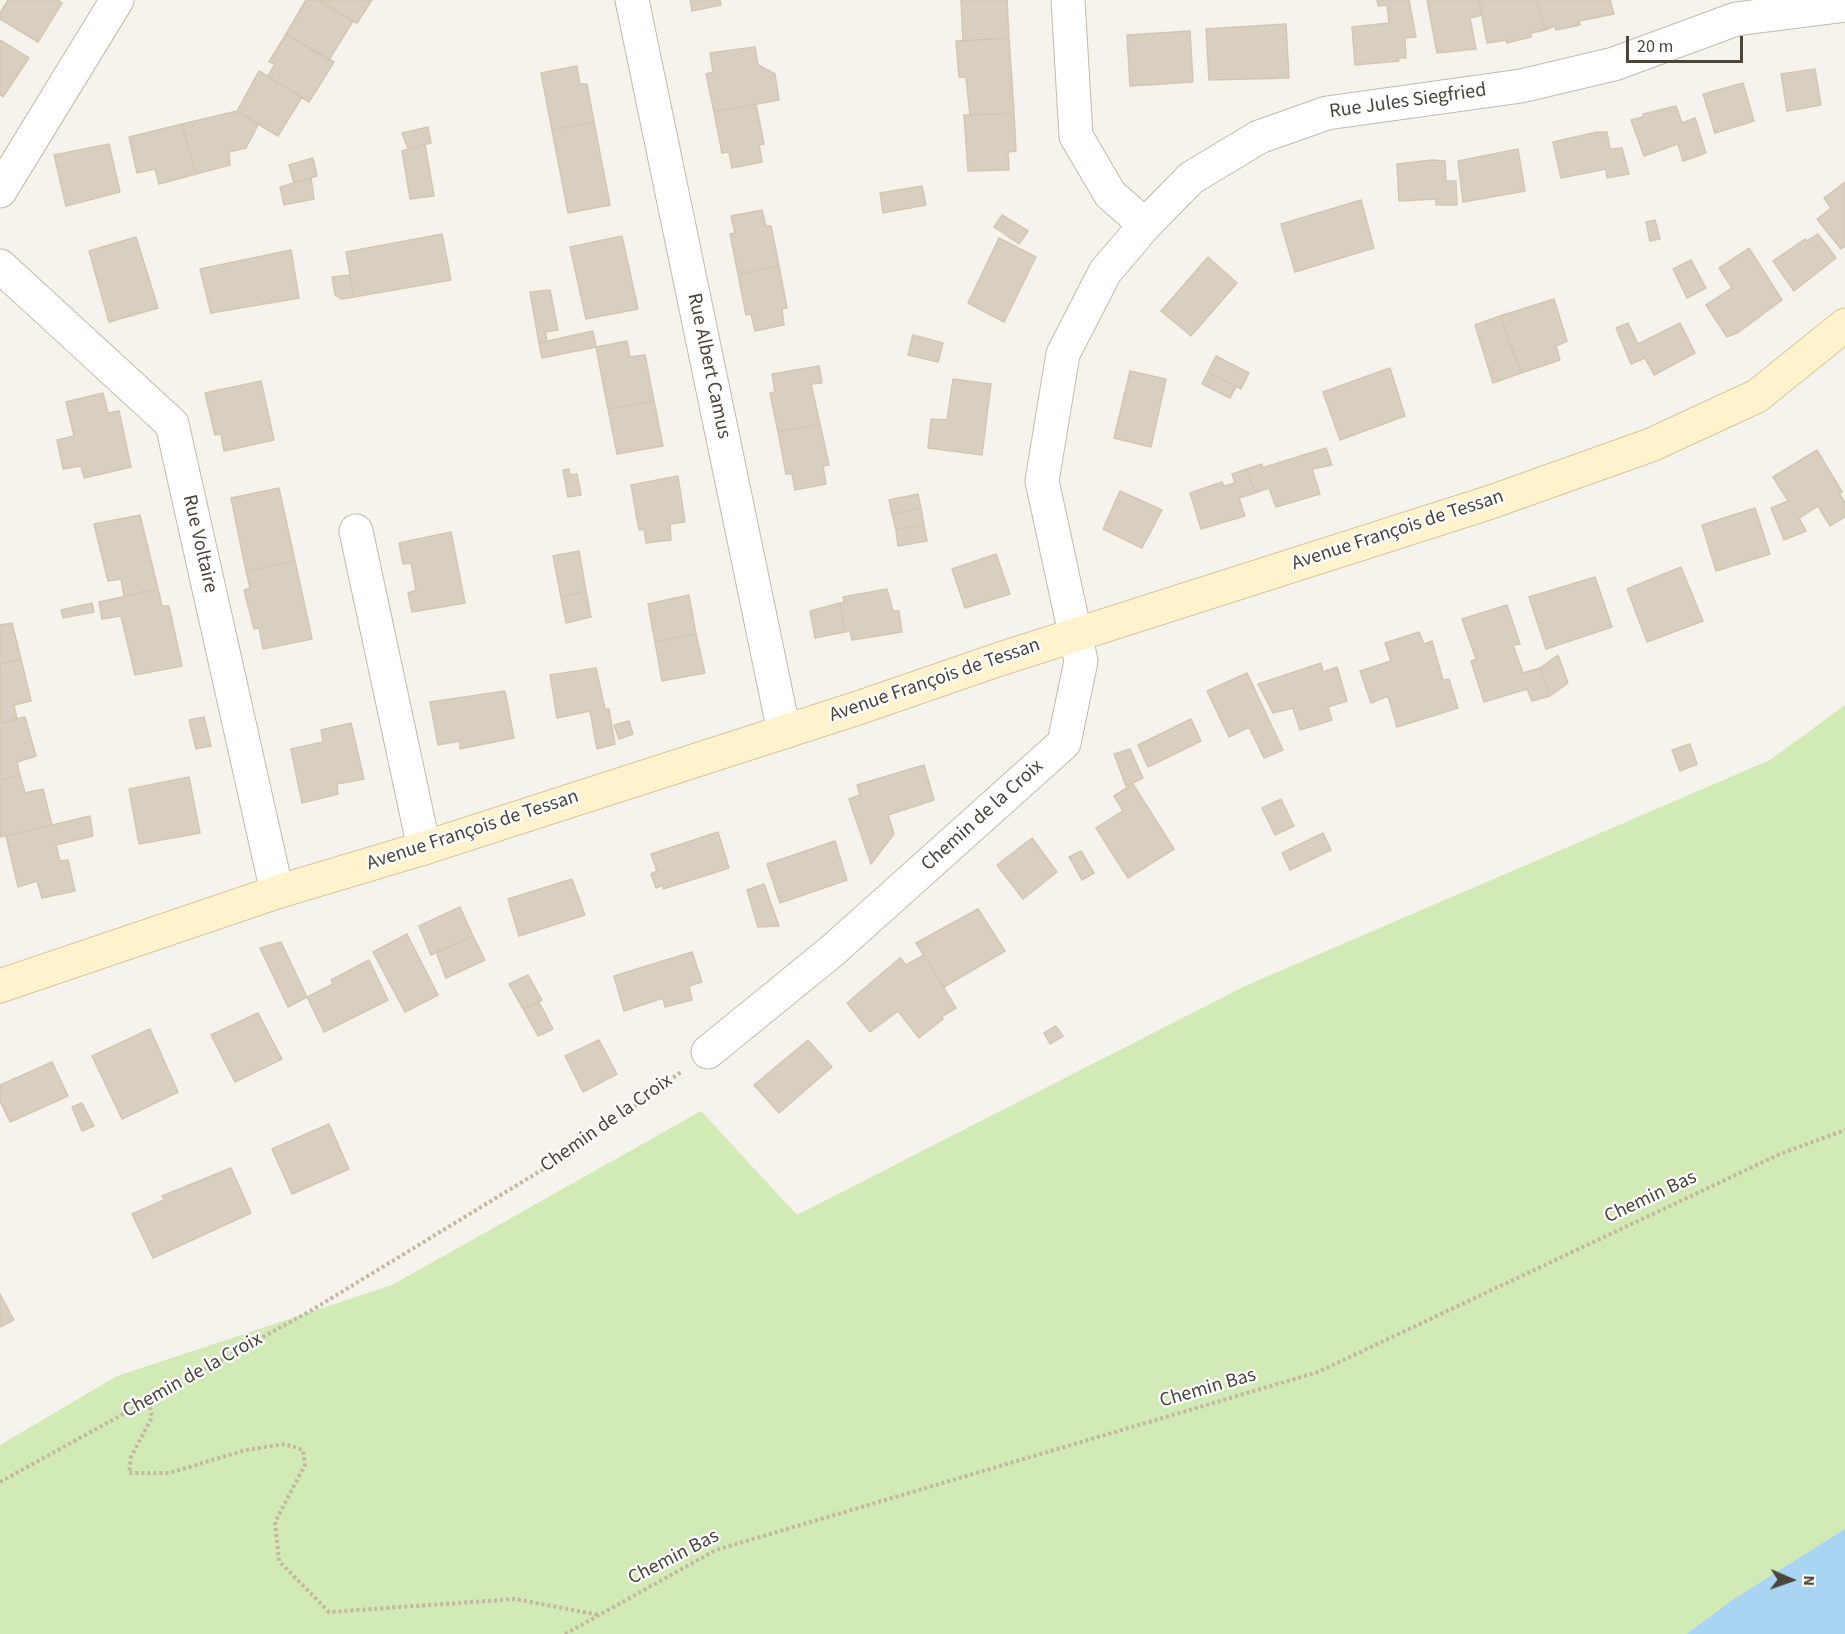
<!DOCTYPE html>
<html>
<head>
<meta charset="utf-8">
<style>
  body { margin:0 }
  #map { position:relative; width:1845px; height:1634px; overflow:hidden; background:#f6f3ec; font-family:"Source Sans 3",sans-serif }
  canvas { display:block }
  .north { position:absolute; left:1761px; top:1550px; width:60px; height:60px; -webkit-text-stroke:4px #fff; paint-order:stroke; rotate:92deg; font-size:16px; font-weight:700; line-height:24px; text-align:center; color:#4b4439 }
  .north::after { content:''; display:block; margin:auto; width:21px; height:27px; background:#4b4439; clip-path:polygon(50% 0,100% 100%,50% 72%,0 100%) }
  .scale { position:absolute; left:1626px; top:36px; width:117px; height:27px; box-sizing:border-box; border:3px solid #4b4439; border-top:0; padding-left:8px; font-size:18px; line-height:21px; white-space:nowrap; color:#4b4439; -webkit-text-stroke:4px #fff; paint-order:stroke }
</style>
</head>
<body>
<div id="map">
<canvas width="1845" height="1634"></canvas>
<div class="north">N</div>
<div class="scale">20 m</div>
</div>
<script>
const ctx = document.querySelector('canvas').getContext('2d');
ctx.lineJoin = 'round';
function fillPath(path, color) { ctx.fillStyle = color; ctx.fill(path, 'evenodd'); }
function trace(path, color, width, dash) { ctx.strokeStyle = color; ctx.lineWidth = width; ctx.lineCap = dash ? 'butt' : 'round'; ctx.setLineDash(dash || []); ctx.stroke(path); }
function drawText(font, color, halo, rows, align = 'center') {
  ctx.font = font + ' "Source Sans 3",sans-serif'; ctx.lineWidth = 4.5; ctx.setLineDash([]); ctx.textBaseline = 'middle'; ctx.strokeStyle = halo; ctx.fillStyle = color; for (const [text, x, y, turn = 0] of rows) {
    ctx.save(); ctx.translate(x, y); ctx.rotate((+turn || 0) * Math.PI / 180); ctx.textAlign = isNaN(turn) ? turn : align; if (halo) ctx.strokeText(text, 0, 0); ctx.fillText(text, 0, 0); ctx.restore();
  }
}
const green = new Path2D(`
  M1845,705V1594L1736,1634H0V1445L117,1376L392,1285L701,1111L797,1215L1245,986L1770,760Z`);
const water = new Path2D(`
  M1845,1529V1634H1687L1734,1599Z`);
const building = new Path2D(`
  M8,0H58L62,3L38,42L0,19V13Z
  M306,0H318L353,21L329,60L286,34Z
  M318,0H372L357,23Z
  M690,0H720L721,5L692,11Z
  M961,0H1007L1009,38L963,41Z
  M1377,0H1409L1416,37L1405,38L1406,58H1398L1399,61L1355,65L1352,27L1389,23L1387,5L1378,6Z
  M1427,0H1479L1482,15L1470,18L1476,49L1437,53Z
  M1479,0H1537L1545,30L1531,33V37L1507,43L1506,40L1487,43Z
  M1537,0H1610L1614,14L1579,21L1580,25L1556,30L1555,26L1545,30Z
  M1286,24L1289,78L1209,80L1206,29Z
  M1190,31L1193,82L1130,86L1127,35Z
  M286,34L334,62L309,102L268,76L275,64L269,62Z
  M1009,38L1014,113L970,115L966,77H959L956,41Z
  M0,40L29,58L3,97L0,95Z
  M755,47L758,65L775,74L779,100L714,112L706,74L713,72L710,53Z
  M577,66L580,84H587L594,122L552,130L541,73Z
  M1815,69L1821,105L1787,111L1781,74Z
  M259,71L302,97L278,136L237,111Z
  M1743,83L1754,121L1715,133L1703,94Z
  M756,104L764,144L759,145L762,162L732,168L729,152L722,153L714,112Z
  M1676,106L1682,123L1695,118L1706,153L1683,161L1678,144L1644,156L1631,120L1643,117V114Z
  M237,111L258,125L246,148L229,152L230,165L196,174L182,124Z
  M1014,113L1016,151L1008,152L1009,170L968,171L964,115Z
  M594,122L610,205L568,213L552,130Z
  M182,124L196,174L159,184L155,169L137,173L129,137Z
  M428,127L431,143L408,149L402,133Z
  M1597,132H1607L1610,149L1622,148L1629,174L1607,178L1606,169L1561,178L1553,142Z
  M109,144L120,192L66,206L54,155Z
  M425,144L434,196L410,199L402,151Z
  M1518,149L1525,191L1463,202L1458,161Z
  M313,158L317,176L294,183L289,165Z
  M1432,160L1445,161L1446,181H1456L1457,205H1436V199L1399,201L1397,164Z
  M311,178L314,199L284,205L280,187Z
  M1845,182V246L1841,249L1817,219L1831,208L1824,198Z
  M922,186L926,205L883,213L880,193Z
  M1361,200L1374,248L1295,272L1281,224Z
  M762,210L766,226H771L779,266L738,274L730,234L735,233L731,216Z
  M1002,215L1028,231L1019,244L994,227Z
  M1655,220L1660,239L1650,241L1646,222Z
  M442,234L451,280L354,297L346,252Z
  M1818,234L1836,258L1794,291L1773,261L1805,239L1807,241Z
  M622,236L638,309L586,319L570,247Z
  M136,237L158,308L109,322L89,251Z
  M999,238L1036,257L1004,322L968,303Z
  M1749,248L1782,300L1739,332L1727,337L1706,305L1732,288L1719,268Z
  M291,250L299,298L211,313L200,269Z
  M1208,257L1237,283L1191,336L1161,311Z
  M1691,260L1706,288L1687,298L1673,269Z
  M779,266L787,308L782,309L784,325L755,331L751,314L746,315L738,274Z
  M350,275L354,297L341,299L335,295L332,277Z
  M550,290L558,330L545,332L547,341L539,343L530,292Z
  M1554,299L1567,341L1556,346L1560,360L1521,373L1500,316Z
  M1500,316L1521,373L1493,383L1475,325Z
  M1628,323L1638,344L1680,323L1695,353L1654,375L1645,358L1631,364L1616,328Z
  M593,331L596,347L542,358L539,343Z
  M913,335L943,343L938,362L908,355Z
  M627,341L630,357L645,355L654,401L608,409L596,347Z
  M1216,356L1249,373L1241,389L1208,372Z
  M819,366L822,383L811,384L820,424L778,432L770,393L775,392L772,374Z
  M1390,368L1405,416L1340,440L1323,392Z
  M1130,371L1166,379L1151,447L1114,438Z
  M1208,372L1236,387L1230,398L1202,384Z
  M953,379L991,384L982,455L928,448L931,419L947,420Z
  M261,381L274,440L224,451L221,434L215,435L205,393Z
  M103,393L108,413L119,411L131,467L84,478L81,466L63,469L57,440L74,436L66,402Z
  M654,401L663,446L617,454L608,409Z
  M820,424L829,465L823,466L826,484L795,490L792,474H786L778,432Z
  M1326,448L1332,465L1312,469L1320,494L1276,507L1269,488L1255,493L1247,469L1262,464V468Z
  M1817,450L1842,492L1839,493L1845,503V517L1830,526L1818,506L1799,518L1806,531L1784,540L1771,508L1788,501L1773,477Z
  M569,469L570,475L577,474L581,495L568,497L563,470Z
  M1247,469L1255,493L1239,498L1245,516L1201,529L1190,493L1222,482L1224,486L1235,483L1232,474Z
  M678,476L685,522L670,524L671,540L646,543L644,529L639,530L631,485Z
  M279,488L295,561L246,571L231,498Z
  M1120,491L1162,510L1142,548L1103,529Z
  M918,494L921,508L892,514L889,500Z
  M921,508L924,525L896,530L892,514Z
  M1755,508L1770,554L1716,571L1702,525Z
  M140,515L158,589L124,596L121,579L108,581L94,524Z
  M924,525L927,541L898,546L896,530Z
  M451,532L465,603L412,612L408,593L416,590L411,563L403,564L399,543Z
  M579,551L586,591L561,597L553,556Z
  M996,554L1010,594L965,608L952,569Z
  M295,561L312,639L263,649L259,628L254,629L244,590L250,588L246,571Z
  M1681,567L1703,621L1647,642L1627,589Z
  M1595,577L1612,627L1546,649L1529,597Z
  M158,589L162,606H169L182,666L135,675L121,616L102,619L99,602Z
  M887,589L893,611H899L902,632L852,640L850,631L845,632L840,603H844L843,597Z
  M586,591L591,617L566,623L561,597Z
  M689,595L696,634L655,642L648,604Z
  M92,603L94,612L63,618L61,610Z
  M840,603L845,632L815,638L810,611Z
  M1507,605L1520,644L1513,645L1523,673L1540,668L1550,696L1532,701L1527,689L1484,702L1471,661L1476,659L1462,619Z
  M12,623L21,659L0,664V625Z
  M1419,632L1424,644L1432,641L1443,680L1449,679L1458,708L1397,727L1388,696L1371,703L1360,671L1391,661L1385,643Z
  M696,634L705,673L662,681L655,642Z
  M1558,655L1568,683L1550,696L1540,668Z
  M21,659L31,701L14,705L17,719L0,723V664Z
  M1321,663L1323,672L1337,667L1347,701L1328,707L1332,720L1300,730L1293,708L1273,713L1258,684Z
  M596,668L605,709H609L615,744L597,749L590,711L557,718L550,675Z
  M1247,673L1283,750L1264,758L1249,727L1229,737L1207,691Z
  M505,691L514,738L460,749V741L438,745L430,702Z
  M25,717L36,756L17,762L20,775L0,780V723Z
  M204,717L211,746L196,749L189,720Z
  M1191,719L1201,741L1148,767L1138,745Z
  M629,721L633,734L619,739L614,725Z
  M351,723L364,779L337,784L338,794L302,803L291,749L323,742L321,730Z
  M1690,744L1697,764L1680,771L1672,750Z
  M1130,749L1143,778L1126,786L1114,754Z
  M924,765L934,800L888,815L894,834L871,864L849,799L860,795L857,785Z
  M20,775L25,793L43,789L52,825L0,837V780Z
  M189,777L200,833L139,844L129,789Z
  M1133,784L1174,849L1128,878L1096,828L1123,811L1114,796Z
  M1281,799L1294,826L1275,835L1262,808Z
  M90,816L93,836L56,845L60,861L68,860L75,891L42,898L37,881L18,887L6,836Z
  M718,832L729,868L663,889V885L656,888L651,874L657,871L651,854Z
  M1323,833L1331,850L1290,870L1282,853Z
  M1032,838L1057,872L1023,899L997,865Z
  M835,841L847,880L780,903L767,864Z
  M1081,851L1094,873L1082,880L1069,857Z
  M572,879L585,915L519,936L508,899Z
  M764,884L779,926L758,927L747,890Z
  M460,907L473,936L431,955L419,926Z
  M978,909L1005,951L944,987L916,943Z
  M407,934L438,995L405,1012L373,952Z
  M473,936L485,960L446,978L436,952Z
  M281,942L307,997L288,1007L260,948Z
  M692,952L702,982L689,986L692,1000L665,1007L663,998L624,1011L614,976Z
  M924,955L956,1008L941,1017L943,1019L919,1038L898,1011L870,1032L847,1003L900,958L906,965Z
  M369,960L388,1000L324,1032L307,997L333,984L331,980Z
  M528,975L542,1000L523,1009L509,984Z
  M539,1002L553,1029L538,1036L523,1009Z
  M258,1013L282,1059L235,1082L211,1035Z
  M1056,1026L1063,1036L1050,1044L1044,1033Z
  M150,1029L178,1092L122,1119L92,1056Z
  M599,1040L617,1074L583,1092L565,1056Z
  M808,1040L832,1067L779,1113L754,1085Z
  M52,1062L68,1096L10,1122L0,1101V1085Z
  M82,1103L94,1126L82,1131L72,1107Z
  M329,1124L349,1169L292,1194L272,1149Z
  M231,1168L251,1213L153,1258L132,1214L164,1200L162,1196Z
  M0,1294L14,1320L0,1327Z`);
const path = new Path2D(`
  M149,1401L152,1417L131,1457L129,1473H169L246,1450L285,1444L303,1450L305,1465L275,1522L279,1561L329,1612L515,1599L599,1615
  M0,1482L312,1310L573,1151L681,1072
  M565,1634L716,1550L1318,1372L1780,1154L1845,1130`);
const street = new Path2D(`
  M632,0L784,732
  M1068,0L1076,136L1110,194L1145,225
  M0,191L117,0
  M0,266L172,424L277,892
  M356,531L424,848
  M708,1052L832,951L1064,743L1081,661L1042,481L1063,354L1105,272L1145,225L1191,178L1259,137L1327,113L1521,86L1614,64L1736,19L1845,5`);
const secondary = new Path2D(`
  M0,986L277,892L424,848L858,708L1000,659L1488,503L1651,445L1757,396L1845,325`);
const streetNames = [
  ["Rue Jules Siegfried",1408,102,-8],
  ["Rue Albert Camus",708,366,78],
  ["Avenue François de Tessan",1398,531,-18],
  ["Rue Voltaire",199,544,77],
  ["Avenue François de Tessan",935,681,-19],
  ["Chemin de la Croix",983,816,-42],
  ["Avenue François de Tessan",473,831,-18],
  ["Chemin de la Croix",607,1124,-35],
  ["Chemin Bas",1651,1198,-25],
  ["Chemin de la Croix",193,1376,-29],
  ["Chemin Bas",1208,1389,-16],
  ["Chemin Bas",674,1558,-27]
];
fillPath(green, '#d2eab5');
fillPath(water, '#a9d4f2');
fillPath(building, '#d8cfc1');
trace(building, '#d3c7b4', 1.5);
trace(street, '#c2bbae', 35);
trace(secondary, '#d6c79b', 35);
trace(path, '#c4b79f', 4, [3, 3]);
trace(street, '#fff', 33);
trace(secondary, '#fff3cd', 33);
drawText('20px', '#4b4439', '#fff', streetNames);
</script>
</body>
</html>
